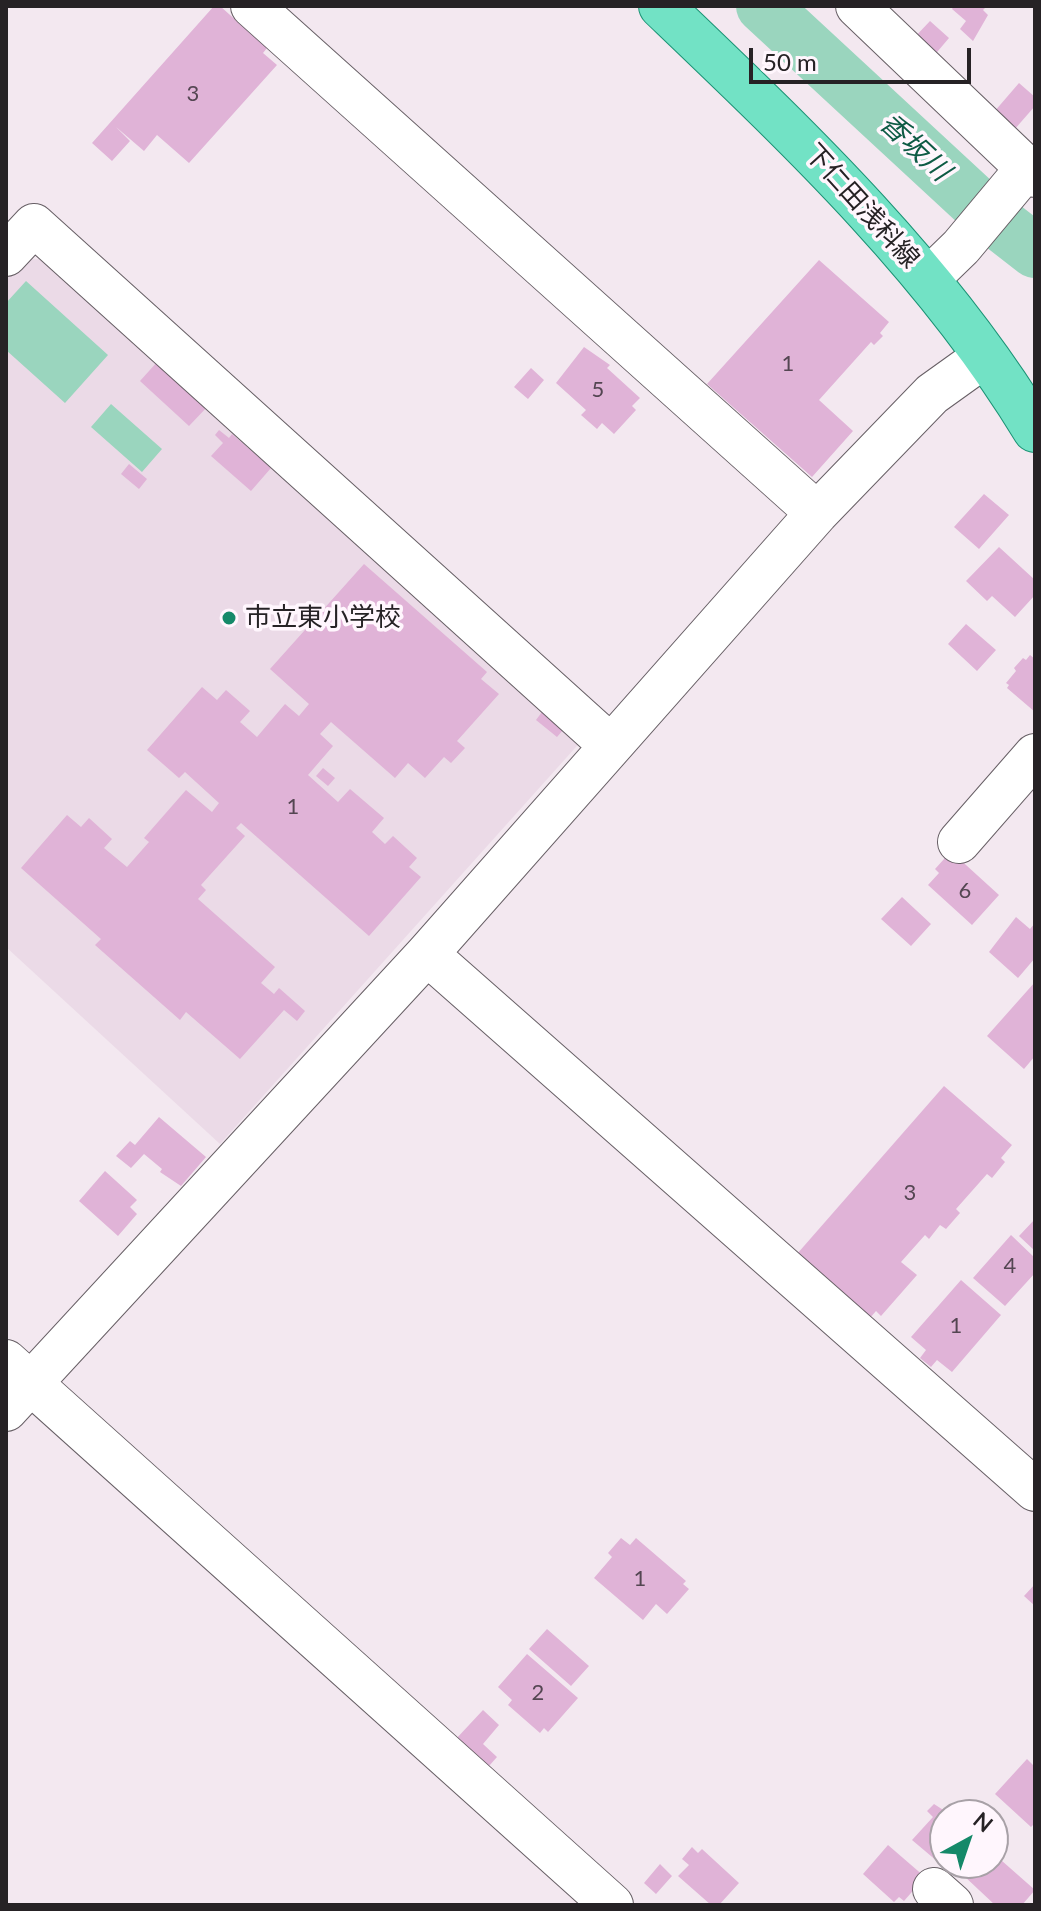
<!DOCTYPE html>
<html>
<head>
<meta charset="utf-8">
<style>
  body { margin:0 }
  #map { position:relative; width:1041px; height:1911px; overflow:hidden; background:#f3e8f0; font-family:Lato,sans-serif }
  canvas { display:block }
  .frame { position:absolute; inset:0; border:8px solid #262225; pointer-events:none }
  .north { position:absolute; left:929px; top:1799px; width:80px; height:80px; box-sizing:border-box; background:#fff6fd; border:2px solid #a8a1a7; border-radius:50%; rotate:40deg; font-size:22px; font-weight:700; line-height:32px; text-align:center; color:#262225 }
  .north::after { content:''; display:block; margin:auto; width:28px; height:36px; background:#158969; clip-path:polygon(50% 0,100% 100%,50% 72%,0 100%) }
  .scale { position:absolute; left:749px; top:48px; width:222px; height:36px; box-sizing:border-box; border:4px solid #262225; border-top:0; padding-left:10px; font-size:24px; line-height:28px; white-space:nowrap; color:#262225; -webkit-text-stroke:6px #fff6fd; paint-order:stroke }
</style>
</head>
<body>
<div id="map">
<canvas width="1041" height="1911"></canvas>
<div class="frame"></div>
<div class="north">N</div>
<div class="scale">50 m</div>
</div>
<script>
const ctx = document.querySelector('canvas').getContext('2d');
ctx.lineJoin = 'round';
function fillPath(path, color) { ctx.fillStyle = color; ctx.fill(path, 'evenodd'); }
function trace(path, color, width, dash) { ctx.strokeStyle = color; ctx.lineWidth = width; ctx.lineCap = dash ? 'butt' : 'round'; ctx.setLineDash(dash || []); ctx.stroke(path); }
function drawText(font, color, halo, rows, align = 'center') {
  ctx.font = font + ' Lato,"Noto Sans JP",sans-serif'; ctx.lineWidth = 7; ctx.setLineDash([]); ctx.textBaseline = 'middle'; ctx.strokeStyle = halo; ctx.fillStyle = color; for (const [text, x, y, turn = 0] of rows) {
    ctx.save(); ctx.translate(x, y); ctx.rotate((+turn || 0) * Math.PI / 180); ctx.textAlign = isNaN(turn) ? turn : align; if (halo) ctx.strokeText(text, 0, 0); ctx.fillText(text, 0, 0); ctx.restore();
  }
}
const built = new Path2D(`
  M41,259L584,738L220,1144L6,947V272L18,260Z`);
const water = new Path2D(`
  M26,281L108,355L65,403L6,350V303Z
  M111,404L162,449L142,472L91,427Z`);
const river = new Path2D(`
  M763,6L990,216L1035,251`);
const building = new Path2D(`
  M214,6H220L267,48L263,53L277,65L189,163L157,135L144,151L116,127L130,141L112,161L92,143Z
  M954,6H987L983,10L988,15L973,41L960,29L966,21L952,9Z
  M930,21L949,38L932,58L912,40Z
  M1019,83L1035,97V106L1014,130L994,112Z
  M819,260L889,322L880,333L883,336L874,345L871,342L819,400L853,431L812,477L707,384Z
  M584,347L610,365L607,368L640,398L632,406L636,410L614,434L602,423L597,429L581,415L586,410L556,383Z
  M158,361L208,406L189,426L140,381Z
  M531,368L544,380L528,399L514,387Z
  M219,430L229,438L232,434L271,468L251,491L211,456L223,443L215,435Z
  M129,464L147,479L139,489L121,474Z
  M984,494L1009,515L979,549L954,527Z
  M999,547L1035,580V595L1015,617L992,596L987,601L966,581Z
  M364,564L487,672L481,679L499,694L457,741L465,748L451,763L444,757L425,778L408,763L395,778L331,722L320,734L333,746L308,775L338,802L350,789L384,818L372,832L385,844L393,836L417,858L409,867L421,877L369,936L241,823L236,828L245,836L201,885L206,890L198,899L275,967L261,983L274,994L279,988L305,1011L297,1021L284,1010L240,1059L186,1012L180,1020L95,945L101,939L21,868L67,815L81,827L89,818L112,839L104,848L127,867L149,842L144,838L186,790L212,812L219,803L185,772L179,778L147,750L202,687L217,700L226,690L250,711L240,722L257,737L285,704L299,716L309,704L270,669Z
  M966,624L996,650L977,671L948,644Z
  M1030,655L1035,659V712L1007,688L1009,685L1006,683L1016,671L1014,668L1023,658L1026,660Z
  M542,712L563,730L557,737L536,720Z
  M323,768L335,778L328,786L316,776Z
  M955,855L999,895L972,925L928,885L939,873L935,869L945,858L949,861Z
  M902,897L931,924L911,946L881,919Z
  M1016,917L1030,929L1035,923V958L1018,978L989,952Z
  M1035,982V1056L1024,1069L987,1036Z
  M944,1086L1012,1145L1001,1158L1005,1162L992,1178L987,1174L956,1209L960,1213L946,1229L940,1225L929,1239L925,1235L901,1262L917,1275L881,1316L876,1311L870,1318L797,1254Z
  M159,1117L206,1157L181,1186L160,1172L162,1169L144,1154L131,1168L116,1156L130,1141L135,1145Z
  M105,1171L137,1200L130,1207L137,1214L118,1236L79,1201Z
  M1035,1219V1251L1019,1236Z
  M1011,1235L1035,1258V1273L1005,1306L973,1278Z
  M961,1280L1001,1315L952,1372L937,1360L931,1367L920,1358L926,1350L911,1337Z
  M621,1538L630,1545L636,1538L686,1581L683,1584L689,1589L667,1614L656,1604L643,1620L594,1578L612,1557L608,1553Z
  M1035,1584V1606L1024,1596Z
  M547,1629L589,1666L571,1686L529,1649Z
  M527,1654L578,1698L548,1732L544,1728L540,1733L508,1705L512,1700L498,1687Z
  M483,1710L499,1725L483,1744L497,1757L489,1766L455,1740Z
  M1027,1759L1035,1767V1823L1031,1827L995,1794Z
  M934,1804L951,1815H945V1863H948L944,1867L912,1840L933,1817L927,1811Z
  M888,1845L925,1877L904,1901L899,1897L894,1902L863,1874Z
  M692,1847L698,1853L702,1849L739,1883L719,1905H711L678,1876L689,1865L682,1859Z
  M993,1853L1035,1890L1022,1905H995L963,1875L974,1863H993Z
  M660,1864L672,1876L656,1894L644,1883Z`);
const minor = new Path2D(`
  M252,6L817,513
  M857,6L1035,176
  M6,255L34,225L610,745
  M928,279L961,247L1027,168
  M959,842L1035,755
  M427,954L1035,1490
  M6,1361L612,1905
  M6,1410L427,954L817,513L932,394L985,356
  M934,1889L952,1905`);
const major = new Path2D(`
  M661,6C798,137 936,267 1035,430`);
const markers = [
  [229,618,8,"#158969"]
];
const numberNames = [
  ["3",193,94],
  ["1",788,364],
  ["5",598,390],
  ["1",293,807],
  ["6",965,891],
  ["3",910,1193],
  ["4",1010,1266],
  ["1",956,1326],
  ["1",640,1579],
  ["2",538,1693]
];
const streetNames = [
  ["下仁田浅科線",862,206,48]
];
const poiNames = [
  ["市立東小学校",245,618]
];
const waterNames = [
  ["香坂川",915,147,43]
];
fillPath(built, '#ebdae7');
fillPath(water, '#9ad5be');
trace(river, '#9ad5be', 54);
fillPath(building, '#e0b3d7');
trace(minor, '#675f65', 44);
trace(major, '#1a9274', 46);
trace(minor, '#fff', 42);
trace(major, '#72e2c5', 44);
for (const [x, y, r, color] of markers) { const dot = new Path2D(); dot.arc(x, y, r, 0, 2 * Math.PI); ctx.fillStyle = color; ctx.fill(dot); trace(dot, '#fff6fd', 3); }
drawText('22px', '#544652', null, numberNames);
drawText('26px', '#262225', '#fff6fd', streetNames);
drawText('26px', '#262225', '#fff6fd', poiNames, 'left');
drawText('italic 28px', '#0e5b45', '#fff6fd', waterNames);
</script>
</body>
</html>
